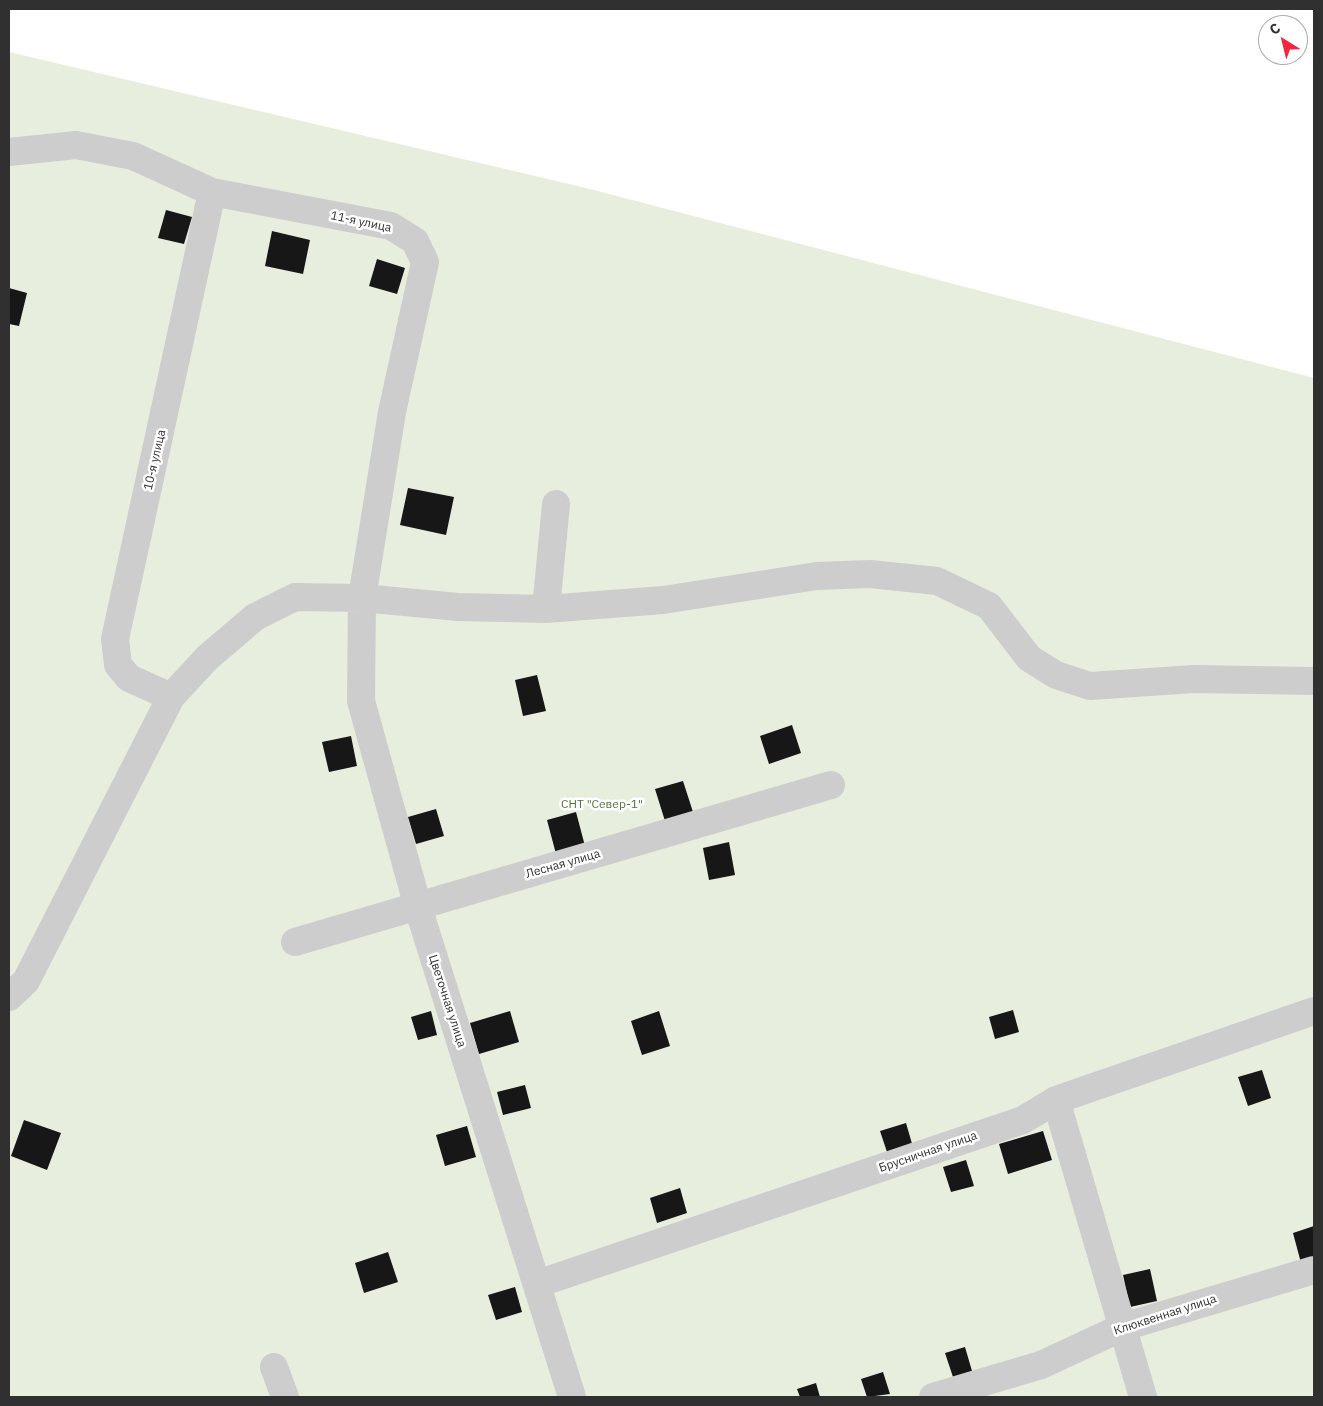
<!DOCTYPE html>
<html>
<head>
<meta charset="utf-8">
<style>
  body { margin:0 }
  #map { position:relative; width:1323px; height:1406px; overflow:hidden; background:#fff; font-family:"IBM Plex Sans",sans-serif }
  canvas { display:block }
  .frame { position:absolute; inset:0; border:10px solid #303030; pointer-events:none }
  .north { position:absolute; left:1258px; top:15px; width:50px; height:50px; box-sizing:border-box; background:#fff; border:1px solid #acacac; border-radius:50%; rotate:324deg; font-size:14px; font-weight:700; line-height:20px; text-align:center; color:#303030 }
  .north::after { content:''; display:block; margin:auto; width:18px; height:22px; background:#f2263c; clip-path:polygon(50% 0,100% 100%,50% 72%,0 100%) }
</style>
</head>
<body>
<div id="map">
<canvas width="1323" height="1406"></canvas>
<div class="frame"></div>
<div class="north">С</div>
</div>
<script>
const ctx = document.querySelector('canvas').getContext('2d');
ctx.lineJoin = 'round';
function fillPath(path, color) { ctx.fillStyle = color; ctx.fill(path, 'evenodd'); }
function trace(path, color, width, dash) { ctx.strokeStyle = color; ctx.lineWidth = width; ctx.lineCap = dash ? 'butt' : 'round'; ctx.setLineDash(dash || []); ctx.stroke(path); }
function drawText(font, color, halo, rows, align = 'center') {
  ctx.font = font + ' "IBM Plex Sans",sans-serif'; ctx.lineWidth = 5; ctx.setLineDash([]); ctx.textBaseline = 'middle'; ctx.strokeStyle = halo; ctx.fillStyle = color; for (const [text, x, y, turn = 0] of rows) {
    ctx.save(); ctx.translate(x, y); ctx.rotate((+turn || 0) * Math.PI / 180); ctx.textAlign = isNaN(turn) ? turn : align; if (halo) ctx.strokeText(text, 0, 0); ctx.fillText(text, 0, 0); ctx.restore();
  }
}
const green = new Path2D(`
  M9,52L586,188L1314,378V1397H9Z`);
const building = new Path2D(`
  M166,210L192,217L184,244L158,238Z
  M272,231L310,240L303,274L265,266Z
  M377,259L405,268L397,294L369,286Z
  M9,288L27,293L19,326L9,324Z
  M408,488L454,497L446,535L400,525Z
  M537,675L546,711L523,716L515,680Z
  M792,725L801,753L769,764L760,736Z
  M351,736L357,766L329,772L322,742Z
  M683,781L693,812L665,821L655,789Z
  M436,809L444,836L416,844L408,817Z
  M576,812L585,846L556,854L547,820Z
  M729,842L735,875L709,880L703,848Z
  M1013,1010L1019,1032L995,1039L989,1017Z
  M431,1011L437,1035L418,1040L411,1017Z
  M510,1011L519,1042L479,1054L470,1023Z
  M659,1011L670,1046L642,1055L631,1021Z
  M1262,1070L1271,1098L1248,1106L1238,1077Z
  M525,1085L531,1108L503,1115L497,1092Z
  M24,1120L61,1133L47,1170L11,1156Z
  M906,1123L913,1147L888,1155L880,1131Z
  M467,1126L476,1157L445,1166L436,1135Z
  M1043,1131L1052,1160L1008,1174L999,1144Z
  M966,1160L974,1186L951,1192L943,1167Z
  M680,1188L687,1213L657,1223L650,1198Z
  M1314,1226V1259L1301,1263L1293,1233Z
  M388,1252L398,1282L364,1293L355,1263Z
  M1150,1269L1157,1301L1130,1307L1123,1275Z
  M515,1287L522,1312L496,1320L488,1295Z
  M965,1347L972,1371L953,1377L945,1353Z
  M883,1372L890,1394L867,1397L861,1379Z
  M816,1383L820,1397H800L797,1389Z`);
const minor = new Path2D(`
  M9,152L76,145L133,156L212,192L391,226L415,241L425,262L392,412L362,598L361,701L418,907L572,1397
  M546,609L556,504
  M171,697L129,678L118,665L115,639L212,192
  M295,942L831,785
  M9,997L26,981L171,697L207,658L255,617L295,597L362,598L458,607L546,609L663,600L817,576L870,574L937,581L989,606L1029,658L1056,675L1090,686L1194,679L1314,681
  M1056,1100L1143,1397
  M537,1284L1023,1120L1056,1100L1314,1011
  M274,1367L285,1397
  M933,1397L1041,1365L1123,1327L1314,1270`);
const streetNames = [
  ["11-я улица",361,222,12],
  ["10-я улица",155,460,-77],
  ["Лесная улица",563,864,-16],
  ["Цветочная улица",447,1001,72],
  ["Брусничная улица",928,1152,-19],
  ["Клюквенная улица",1165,1315,-18]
];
const parkNames = [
  ["СНТ \"Север-1\"",602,805]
];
fillPath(green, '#e7eedd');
fillPath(building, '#171717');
trace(minor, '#cdcdcd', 28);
drawText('12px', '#303030', '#fff', streetNames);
drawText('12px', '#547039', '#fff', parkNames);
</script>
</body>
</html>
